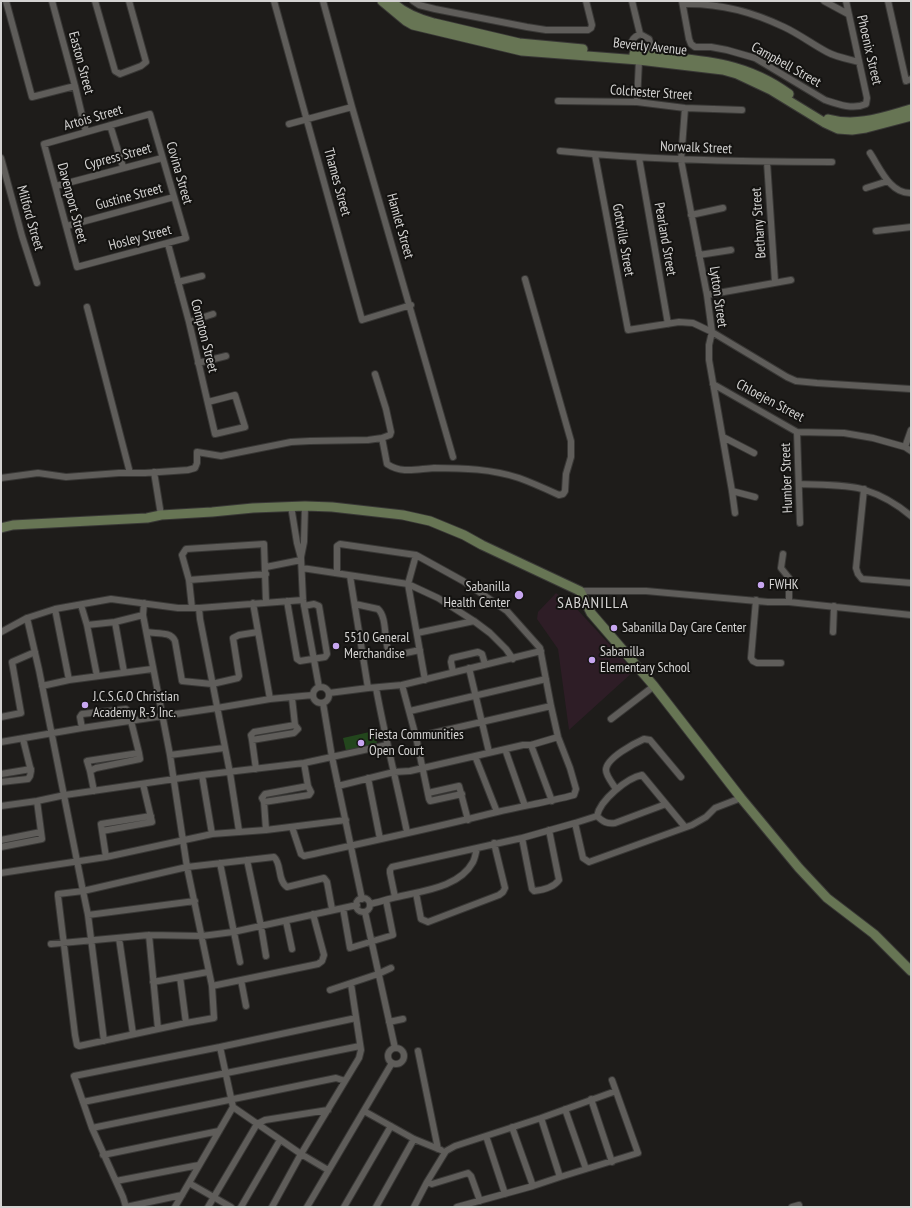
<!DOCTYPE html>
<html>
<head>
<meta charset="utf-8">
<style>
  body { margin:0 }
  #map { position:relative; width:912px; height:1208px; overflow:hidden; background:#1e1c1a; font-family:"PT Sans Narrow",sans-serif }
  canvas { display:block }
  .frame { position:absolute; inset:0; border:2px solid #d4d3d2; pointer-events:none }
</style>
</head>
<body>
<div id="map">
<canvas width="912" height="1208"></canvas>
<div class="frame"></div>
</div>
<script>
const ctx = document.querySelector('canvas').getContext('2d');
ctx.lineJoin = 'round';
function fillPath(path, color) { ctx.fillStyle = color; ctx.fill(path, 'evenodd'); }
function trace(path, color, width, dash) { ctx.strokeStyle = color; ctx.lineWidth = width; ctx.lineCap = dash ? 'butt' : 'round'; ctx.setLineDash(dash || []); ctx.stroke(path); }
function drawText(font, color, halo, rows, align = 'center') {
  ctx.font = font + ' "PT Sans Narrow",sans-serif'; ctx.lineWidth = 4; ctx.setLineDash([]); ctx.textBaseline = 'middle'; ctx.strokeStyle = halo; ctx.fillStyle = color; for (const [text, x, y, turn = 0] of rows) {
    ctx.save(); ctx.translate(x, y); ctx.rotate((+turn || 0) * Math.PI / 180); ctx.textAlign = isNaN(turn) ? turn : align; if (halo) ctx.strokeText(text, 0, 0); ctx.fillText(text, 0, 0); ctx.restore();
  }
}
const education = new Path2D(`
  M556,593L575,607L634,671L569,730L558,649L537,619L538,612Z`);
const green = new Path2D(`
  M374,731L378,747L347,755L343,738Z`);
const street = new Path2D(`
  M6,1L32,97L75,86
  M52,1L75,86L86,132
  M95,1L115,71L120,74L141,66L146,62L129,1
  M274,1L362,320L411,305
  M323,1L352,107L453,457
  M413,1L419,5L435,9L527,27L546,30H588L591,28L592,25L586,1
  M632,1L640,34
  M682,1L689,39L691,44L695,47H711L727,50L755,58L825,100C837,104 853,110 866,104L867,98L846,1
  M824,1L848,14
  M888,1L906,81L911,79
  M683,4C717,3 753,12 784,27C799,34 812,44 827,52C836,57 848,59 859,62
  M640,34L649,39C653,49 647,53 639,60C633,50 625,41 640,34Z
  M558,101L637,102L685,108L742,110
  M637,102L639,60
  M685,108L681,160L707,295L712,332L709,345V360L732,491L735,513
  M150,114L186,238L77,267L44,144Z
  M289,124L352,107
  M110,125L123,167
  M560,151C650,160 741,162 832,162
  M870,153C880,168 890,194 911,193
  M595,155L628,330L679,322L693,323L712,332L787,377L796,381L817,383L911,389
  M1,158L22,236L37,283
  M639,158L668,324
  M767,162L775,282
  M56,186L162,158
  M866,188L888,181
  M691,215L723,208
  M67,226L174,197
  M876,231L911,227
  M168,244L189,322L215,434L245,427L235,395L208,402
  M699,255L731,250
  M178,282L202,276
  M707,295L791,280
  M87,307L130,473
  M189,322L213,314
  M198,363L226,356
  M713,384L797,432L844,433L873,438L905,447L911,451
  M797,432L800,523
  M723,437L754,453
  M382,438L387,464C402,474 417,469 434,468C463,468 492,469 519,478C533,483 546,489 559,495L563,494L565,491L566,474L571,457V441L525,279
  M905,447L911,430
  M154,472L161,515
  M1,478L38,473L66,477L119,473H145L188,470L195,468L197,463V452L221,456L291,442L310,441L368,440L382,438L390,435L391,432L386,409L375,374
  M799,484C818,485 848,484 865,490C881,495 898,505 911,516
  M864,489L856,568L858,574L862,579L911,583
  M732,491L755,497
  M291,506L297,543L301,558L303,600L319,687
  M783,554L781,568L789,578V602
  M416,555L408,584L425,680
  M301,557L304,542L305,506
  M266,567L301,560
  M302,568L408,584L438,598L474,621L490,633L506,649L513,659
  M350,576L368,688
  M189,580L266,574
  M580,591H646L768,602H789L911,615
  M756,600L751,658L753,661L757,663H781
  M287,601L297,659L300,661L325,657L327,654L319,606L314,604L304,606
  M253,603L270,699
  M355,604L378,609C388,618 383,643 390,655H396L420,650
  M81,605L87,625L97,676
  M192,608L189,580L182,555L186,549L264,544L266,602
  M199,608L200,619L230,773L239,831
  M55,609L69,680
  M27,618L39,670L83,891L58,894V896L75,1035L77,1045L79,1046L186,1023L214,1018L212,986L187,867L170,755L143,615L144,603
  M115,622L124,672
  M87,625L115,622L143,615
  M1,632L27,618L55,609L111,599L178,608H199L303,600
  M147,632C156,634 171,631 175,641L182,681L212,684L238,678L239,676L233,638L239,635L258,632
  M833,632L834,606
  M417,633L474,621
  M469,668L489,752
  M453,672L451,662L452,658L478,652L482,654L485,664
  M402,685L416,737L429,799L430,801L462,794
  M42,686L69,680L152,669
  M313 695a8 8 0 1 1 16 0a8 8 0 1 1-16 0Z
  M376,688C385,737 397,784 407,832
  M329,693L368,688L402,685L541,651
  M292,698L295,725
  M323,703L332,757L362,899
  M410,711L546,679
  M1,717L21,713L12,662L35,652
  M611,719L654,686
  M295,725L298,729L294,733L252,740L251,735L254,732Z
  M82,728L80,717L82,714L126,709L129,713L139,753L140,759L96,768L90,771L94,791
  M416,737L551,706
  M252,740L256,769
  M1,742L82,728L217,708L270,699L313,695
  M531,745L552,801
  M505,749L525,806
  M170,755L224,748
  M475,756L497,812
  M304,763L308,786
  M90,771L87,761L139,753
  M1,774L31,769
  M202,775L212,834
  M368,778L380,839
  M1,782L28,779L30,776L31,771L23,739
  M308,786L311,792L309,795L264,802L262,798L265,794Z
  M338,786L394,772L410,771L423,768L523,745H531L558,737
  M616,789C613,784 606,776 606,770C606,758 635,743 644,739L650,740L681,777
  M428,793L459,786L468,820
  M264,802L266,830
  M1,806L37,801L65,795L202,775L304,763L387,745
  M597,816C603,822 607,824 615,823L666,804
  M292,827L301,854L304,856C368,842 433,828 497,812C522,806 548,802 574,795L576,789L570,768L558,737L551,706L540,648L507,611L463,581L416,555L340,544L337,546V573
  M685,827L642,775C627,778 600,800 597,816L575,823L583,858L589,862L692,825L706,817L715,808L741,798
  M102,831L101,824L151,816
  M522,838L532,889L534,891C543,890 554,887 559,880L549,830
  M1,840L41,832
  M1,847L42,839L37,801
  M106,857L102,831L152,822L143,784
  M247,860L261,926L266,956
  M220,863L240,962
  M1,873L106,857L212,834L266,830L346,820
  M416,893L421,919L428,922L499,895L503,892L505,888L494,843
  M395,897L390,873V870L392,867L477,848
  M356 905a7 7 0 1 1 14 0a7 7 0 1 1-14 0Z
  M370,904C379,902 388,899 397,897C421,891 459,888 473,862C475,858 476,852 477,848L522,838L575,823
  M343,908L350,948L393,935L386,900
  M365,912L395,1048
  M88,915L83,891L187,867L274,857C282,864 277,880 287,887L324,878L327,882L332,909
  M286,921L292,949
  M149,935L158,1029
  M119,938L133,1034
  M51,944L149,935L202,936L233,932L357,905
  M180,977L186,1023
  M241,980L246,1006
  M153,982L208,972
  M212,986L318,964L322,961L324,955L313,914
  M330,990L378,974L391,968
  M389,1022L403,1019
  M104,1041L88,915L195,901
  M220,1047L233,1107L301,1154L328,1170
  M388 1056a8 8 0 1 1 16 0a8 8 0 1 1-16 0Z
  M418,1051L438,1149
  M591,1099L612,1162
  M83,1102L360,1046
  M565,1109L586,1169
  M364,1111L414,1139L441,1150
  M512,1127L533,1186
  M92,1128L336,1078L345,1081
  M486,1136L505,1194
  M103,1155L219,1131
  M560,1177L638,1153L612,1080
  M116,1181L199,1165
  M427,1182L432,1184L468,1173L471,1176L480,1201
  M189,1183L231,1207
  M126,1207L123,1197L92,1128L74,1076L220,1047L356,1018
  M126,1207L182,1195
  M175,1207L233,1107
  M208,1207L257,1124L265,1120L328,1110
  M241,1207L280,1140
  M272,1207L301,1154L359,1058L361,1050L351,984
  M307,1207L392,1063
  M344,1207L391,1126
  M376,1207L414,1139
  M414,1207L427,1182L446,1151L455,1146L541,1118L616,1091
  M457,1207L533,1186L560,1177L541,1118
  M792,1207L799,1205`);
const secondary = new Path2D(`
  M382,1L406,21L413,25L522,51L639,60L723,70L737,74L771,90L825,123L838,129L852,130L866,128L911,116
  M391,1C403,13 419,19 434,23L519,43L583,49
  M634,54C691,60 740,58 789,94
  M828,119C857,127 883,117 911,109
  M1,528L13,525L147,518L161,515L212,512L253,508L305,506L332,507L403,515L430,521L464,535L482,545L580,591L591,613L654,686L741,798L799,868L827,898L874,934L911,971`);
const markers = [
  [761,585,4,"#c7a6f0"],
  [519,595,5,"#c7a6f0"],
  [614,628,4,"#c7a6f0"],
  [336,646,4,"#c7a6f0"],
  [592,660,4,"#c7a6f0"],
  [85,705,4,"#c7a6f0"],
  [361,743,4,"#c7a6f0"]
];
const streetNames = [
  ["Beverly Avenue",650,47,6],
  ["Phoenix Street",869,50,77],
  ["Easton Street",81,63,75],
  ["Campbell Street",786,65,29],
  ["Colchester Street",651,93,4],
  ["Artois Street",93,118,-16],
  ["Norwalk Street",696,148,2],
  ["Cypress Street",118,157,-15],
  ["Covina Street",179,173,74],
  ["Thames Street",337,182,75],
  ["Gustine Street",129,197,-15],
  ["Davenport Street",72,203,75],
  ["Milford Street",30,218,74],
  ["Bethany Street",759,223,-94],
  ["Hamlet Street",400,226,74],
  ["Hosley Street",140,238,-15],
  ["Pearland Street",665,239,80],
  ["Gottville Street",623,240,80],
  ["Lytton Street",718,297,82],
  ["Compton Street",204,336,76],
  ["Chloejen Street",770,401,28],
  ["Humber Street",787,478,-92]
];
const poiNames = [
  ["FWHK",769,585],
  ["Sabanilla",510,587,"right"],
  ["Health Center",510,603,"right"],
  ["Sabanilla Day Care Center",622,628],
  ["5510 General",344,638],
  ["Merchandise",344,654],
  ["Sabanilla",600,652],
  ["Elementary School",600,668],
  ["J.C.S.G.O Christian",93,697],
  ["Academy R-3 Inc.",93,713],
  ["Fiesta Communities",369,735],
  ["Open Court",369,751]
];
const quarterNames = [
  ["SABANILLA",593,603]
];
fillPath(education, '#2e1d26');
fillPath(green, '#23461d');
trace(street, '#393836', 8);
trace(secondary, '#393836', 11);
trace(street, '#5f5d5a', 6);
trace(secondary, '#677554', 9);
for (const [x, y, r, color] of markers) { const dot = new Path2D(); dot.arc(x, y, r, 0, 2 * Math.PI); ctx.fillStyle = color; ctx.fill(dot); trace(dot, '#141311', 1.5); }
drawText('14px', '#d4d3d2', '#141311', streetNames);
drawText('14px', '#d4d3d2', '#141311', poiNames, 'left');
ctx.letterSpacing = '1px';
drawText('16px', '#d4d3d2', '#141311', quarterNames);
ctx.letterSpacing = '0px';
</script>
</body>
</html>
